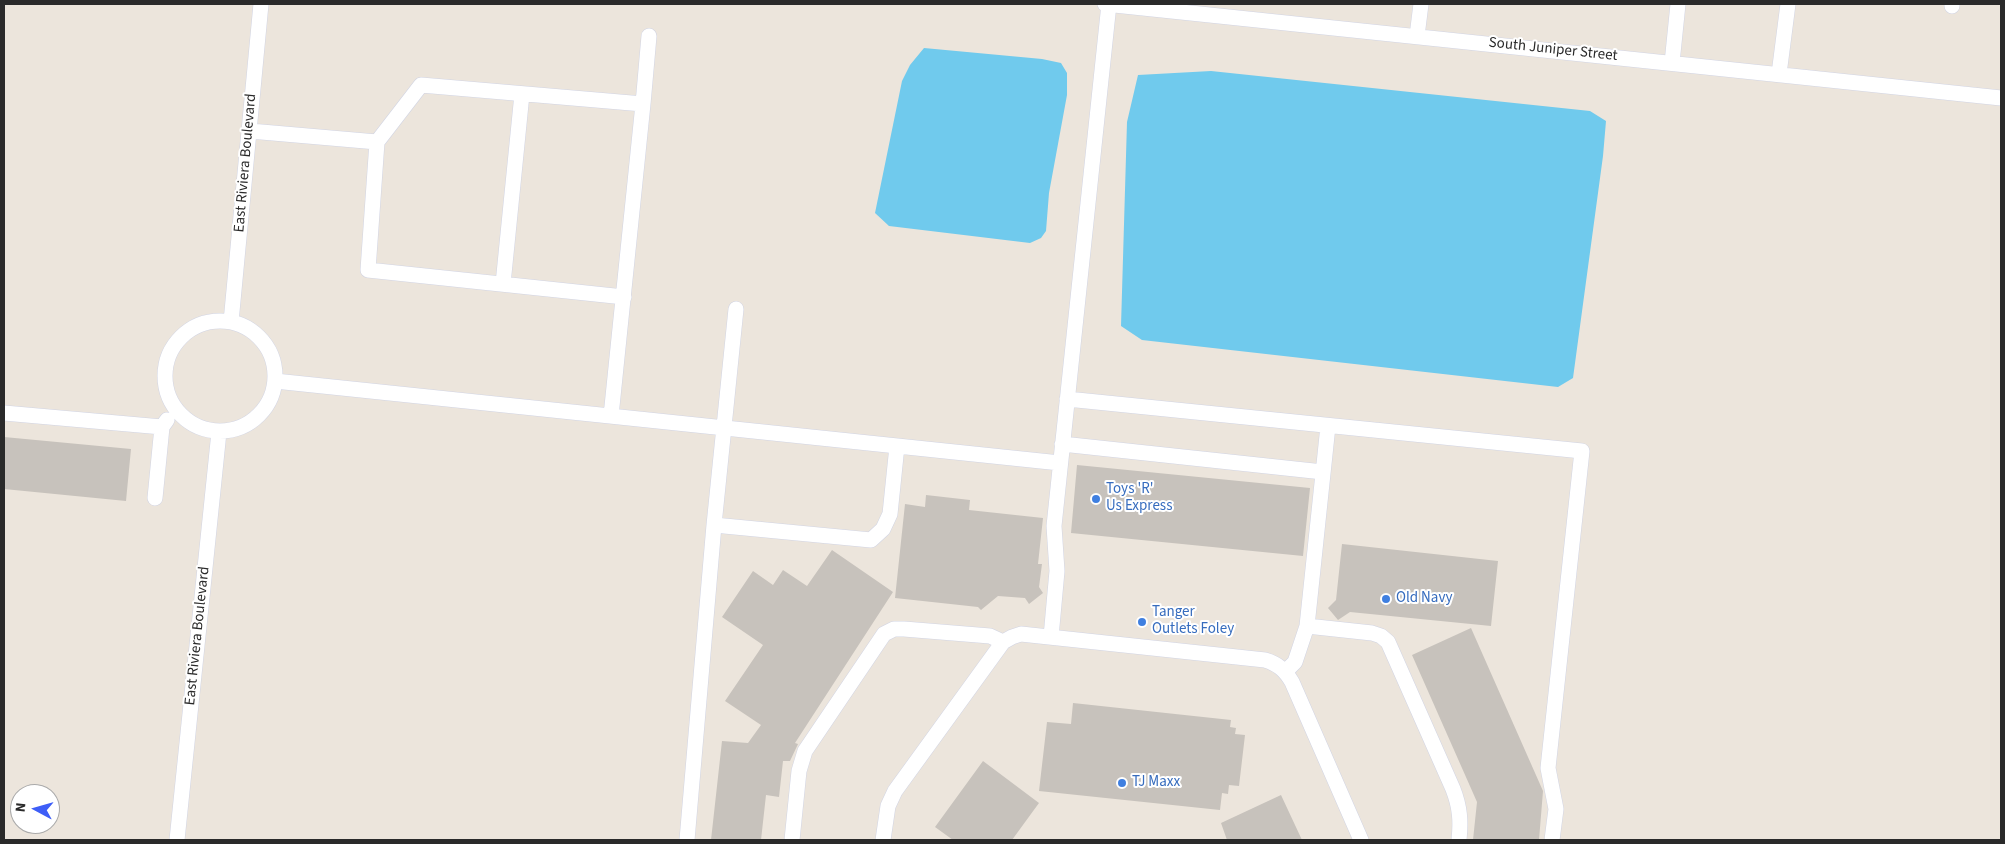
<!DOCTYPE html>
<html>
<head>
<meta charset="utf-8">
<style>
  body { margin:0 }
  #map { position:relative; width:2005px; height:844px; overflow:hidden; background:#ece5dc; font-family:"Source Sans 3",sans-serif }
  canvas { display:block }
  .frame { position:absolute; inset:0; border:5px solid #2a2a2a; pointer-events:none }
  .north { position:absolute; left:10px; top:784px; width:50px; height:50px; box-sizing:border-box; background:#fff; border:1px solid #aaa; border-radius:50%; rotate:276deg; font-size:14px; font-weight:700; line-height:20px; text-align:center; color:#2a2a2a }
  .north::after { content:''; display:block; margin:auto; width:18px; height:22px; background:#3e5ef7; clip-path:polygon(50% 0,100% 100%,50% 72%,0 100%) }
</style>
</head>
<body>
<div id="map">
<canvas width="2005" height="844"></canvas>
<div class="frame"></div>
<div class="north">N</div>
</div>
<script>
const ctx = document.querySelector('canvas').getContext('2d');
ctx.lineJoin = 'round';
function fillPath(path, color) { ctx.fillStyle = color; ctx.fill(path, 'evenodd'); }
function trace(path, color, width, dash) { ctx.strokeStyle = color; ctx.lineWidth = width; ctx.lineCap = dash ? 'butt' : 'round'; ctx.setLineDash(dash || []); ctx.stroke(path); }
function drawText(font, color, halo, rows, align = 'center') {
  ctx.font = font + ' "Source Sans 3",sans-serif'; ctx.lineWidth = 4; ctx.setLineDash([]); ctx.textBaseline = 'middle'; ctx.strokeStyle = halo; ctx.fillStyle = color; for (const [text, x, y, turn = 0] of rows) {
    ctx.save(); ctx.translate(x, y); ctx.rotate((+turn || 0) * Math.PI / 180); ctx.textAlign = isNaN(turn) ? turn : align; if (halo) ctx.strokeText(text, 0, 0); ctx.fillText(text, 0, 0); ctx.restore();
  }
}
const water = new Path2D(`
  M924,48L1042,59L1061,63L1067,73V95L1049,193L1046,231L1041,238L1030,243L889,226L875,213L902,81L910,65Z
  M1211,71L1590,111L1606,121L1603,156L1573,378L1558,387L1142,340L1121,326L1127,122L1138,75Z`);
const building = new Path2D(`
  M4,437L131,449L126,501L4,489Z
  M1077,465L1310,488L1303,556L1071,533Z
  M926,495L970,500L969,510L1043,518L1038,564H1042L1039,587L1043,593L1029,604L1025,598L998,596L981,610L978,607L895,598L905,504L925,507Z
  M1342,544L1498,561L1491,626L1350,612L1338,620L1328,608L1336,600Z
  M832,550L893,592L795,743L798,744L790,761H783L779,797L766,795L761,840H711L722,741L748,743L761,725L725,701L763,645L722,617L753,571L773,585L783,570L807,586Z
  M1471,628L1543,791L1539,840H1473L1477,802L1412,655Z
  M1073,703L1231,720L1230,727L1236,728L1235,734L1245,735L1239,786L1229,785L1228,794L1222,793L1220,810L1039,791L1047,722L1071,724Z
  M983,761L1039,803L1012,840H953L935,827Z
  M1281,795L1302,840H1227L1221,823Z`);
const minor = new Path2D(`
  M1105,4L2001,98
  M1952,6V4
  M1417,36L1421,4
  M1672,63L1678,4
  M1779,74L1788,4
  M643,104L649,36
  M250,131L377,142L421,85L643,104L611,416
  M377,142L368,270L624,297
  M503,284L522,94
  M165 376a55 55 0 1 1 110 0a55 55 0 1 1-110 0Z
  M231,322L261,4
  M275,381L1060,463
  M1067,399L1582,451L1548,768L1556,809L1552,840
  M4,413L162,427
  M1062,444L1323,472
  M155,498L162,427L167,420
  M714,525L736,309
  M1307,626L1372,633L1381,636L1388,642L1453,789C1460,807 1461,821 1459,840
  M1051,637L1057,571L1054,526L1109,4
  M1286,671L1295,662L1307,626L1328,426
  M177,840L219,432
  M687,840L714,525L871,540L883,529L890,514L897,446
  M792,840L799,771L805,751L884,634L894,629H904L990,636L1003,642
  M883,840L888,806L895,791L1003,642L1012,637L1021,634L1265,660C1278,664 1285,670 1292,682L1361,840`);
const markers = [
  [1096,499,5,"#3f7fe0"],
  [1386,599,5,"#3f7fe0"],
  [1142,622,5,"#3f7fe0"],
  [1122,783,5,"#3f7fe0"]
];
const streetNames = [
  ["South Juniper Street",1553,50,6],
  ["East Riviera Boulevard",246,163,-85],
  ["East Riviera Boulevard",198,636,-84]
];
const shopNames = [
  ["Toys 'R'",1106,490],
  ["Us Express",1106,507],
  ["Old Navy",1396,599],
  ["Tanger",1152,613],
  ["Outlets Foley",1152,630],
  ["TJ Maxx",1132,783]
];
fillPath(water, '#70caed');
fillPath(building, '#c7c2bc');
trace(minor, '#d1d4e3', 16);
trace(minor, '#fff', 15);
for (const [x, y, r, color] of markers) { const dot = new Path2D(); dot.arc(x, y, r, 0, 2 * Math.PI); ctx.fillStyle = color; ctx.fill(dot); trace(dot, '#fff', 2); }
drawText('15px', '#2a2a2a', '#fff', streetNames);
drawText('15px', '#366cbe', '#fff', shopNames, 'left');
</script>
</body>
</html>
